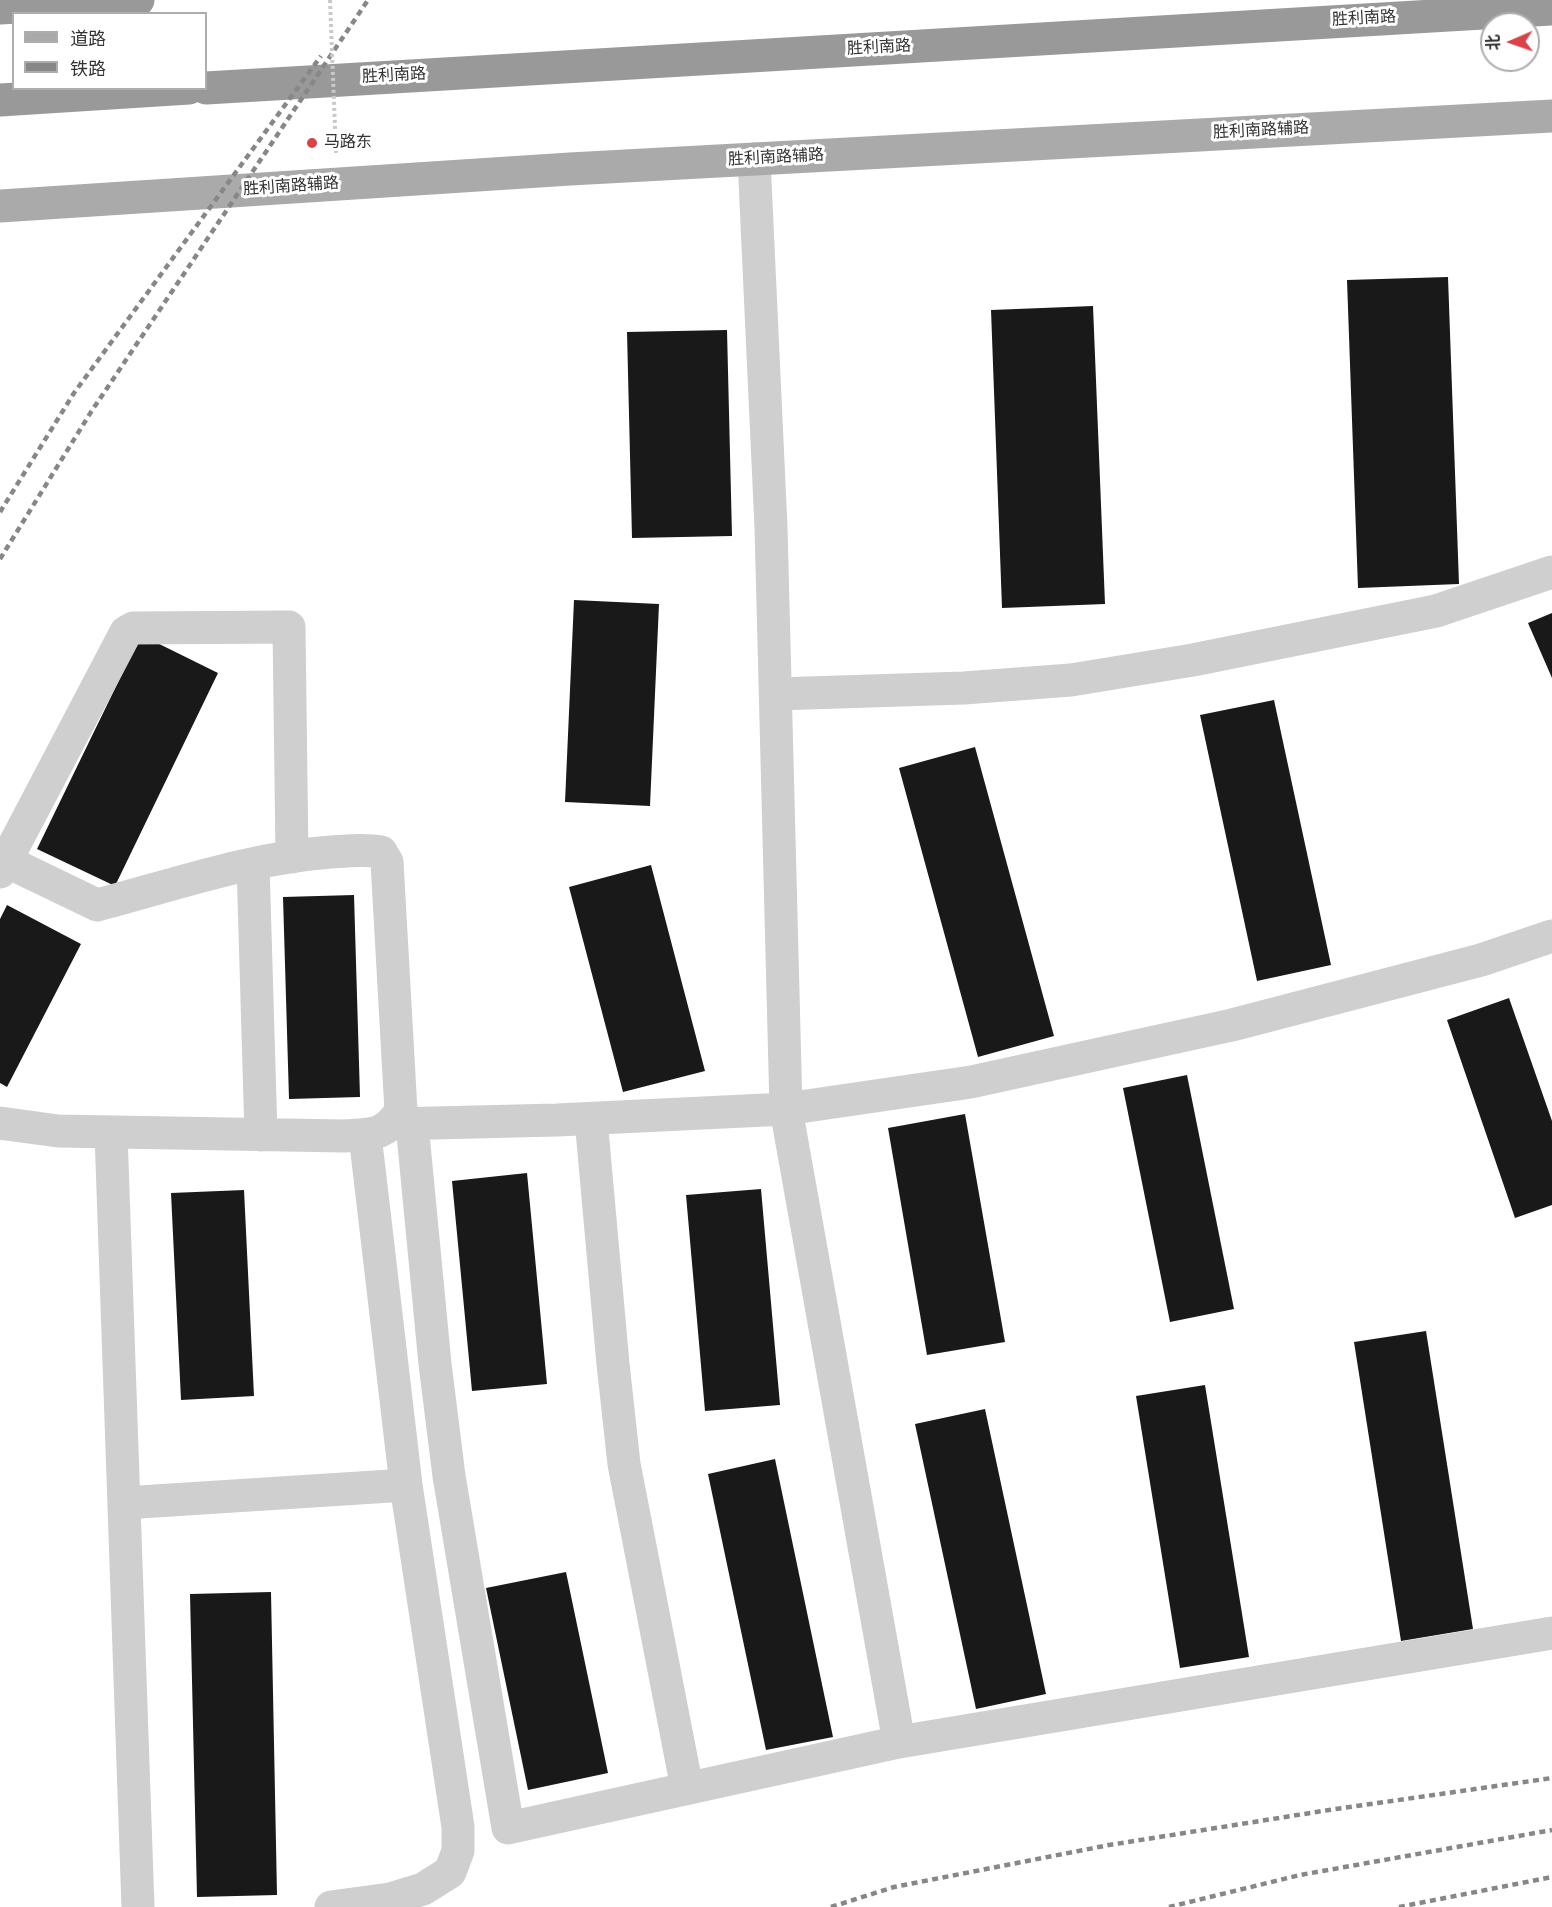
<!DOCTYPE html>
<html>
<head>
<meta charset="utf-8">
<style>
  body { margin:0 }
  #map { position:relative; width:1552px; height:1907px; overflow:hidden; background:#fff; font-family:Roboto,"Noto Sans SC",sans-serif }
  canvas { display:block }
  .legend { position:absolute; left:12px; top:12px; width:195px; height:78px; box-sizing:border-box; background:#fff; border:2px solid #adadad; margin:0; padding:8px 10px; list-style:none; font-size:18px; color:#323232 }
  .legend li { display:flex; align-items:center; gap:12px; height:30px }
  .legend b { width:30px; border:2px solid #adadad }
  .north { position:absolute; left:1480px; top:12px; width:60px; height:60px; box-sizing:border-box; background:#fff; border:2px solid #adadad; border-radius:50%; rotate:268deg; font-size:16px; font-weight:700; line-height:24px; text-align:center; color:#323232 }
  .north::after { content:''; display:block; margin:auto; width:21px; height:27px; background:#db4146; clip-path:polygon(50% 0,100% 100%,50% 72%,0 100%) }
</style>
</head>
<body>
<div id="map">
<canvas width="1552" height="1907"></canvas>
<ul class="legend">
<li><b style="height:8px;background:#aaa"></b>道路</li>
<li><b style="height:8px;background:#878787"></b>铁路</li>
</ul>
<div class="north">北</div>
</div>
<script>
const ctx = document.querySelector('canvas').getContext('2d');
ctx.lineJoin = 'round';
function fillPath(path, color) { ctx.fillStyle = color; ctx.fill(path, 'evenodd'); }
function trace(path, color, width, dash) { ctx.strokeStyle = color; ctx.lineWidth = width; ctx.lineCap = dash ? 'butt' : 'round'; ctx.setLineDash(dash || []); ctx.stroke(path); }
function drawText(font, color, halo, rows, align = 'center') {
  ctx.font = font + ' Roboto,"Noto Sans SC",sans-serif'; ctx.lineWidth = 6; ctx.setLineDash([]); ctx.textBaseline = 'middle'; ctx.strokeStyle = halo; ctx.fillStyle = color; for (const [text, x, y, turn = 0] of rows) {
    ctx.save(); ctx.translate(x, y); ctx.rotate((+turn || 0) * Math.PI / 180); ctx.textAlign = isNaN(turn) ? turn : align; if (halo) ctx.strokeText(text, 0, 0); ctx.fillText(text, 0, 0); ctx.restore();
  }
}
const building = new Path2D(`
  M1448,277L1459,584L1358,588L1347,280Z
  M1093,306L1105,604L1002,608L991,310Z
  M727,330L732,536L632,538L627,332Z
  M574,600L659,604L650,806L565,802Z
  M1552,613V678L1528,623Z
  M141,635L218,673L115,886L37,849Z
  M1274,700L1331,965L1257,981L1200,715Z
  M975,747L1054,1036L978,1057L899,768Z
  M651,865L705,1071L623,1092L569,887Z
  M354,895L360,1097L289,1099L283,897Z
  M7,905L81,944L7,1087L0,1083V919Z
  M1509,998L1552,1121V1205L1515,1218L1447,1020Z
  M1187,1075L1234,1309L1170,1322L1123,1088Z
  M965,1114L1005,1342L927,1355L888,1128Z
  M527,1173L547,1384L472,1391L452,1181Z
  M761,1189L780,1405L705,1411L686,1195Z
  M244,1190L254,1396L181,1400L171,1193Z
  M1426,1331L1473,1629L1401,1641L1354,1342Z
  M1205,1385L1249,1657L1180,1668L1136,1396Z
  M985,1409L1046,1694L976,1709L915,1424Z
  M775,1459L833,1737L766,1750L708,1474Z
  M566,1572L608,1773L528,1790L486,1588Z
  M271,1592L277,1895L197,1897L190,1594Z`);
const minor = new Path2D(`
  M776,694L964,688L1071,680L1193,660L1436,611L1552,572
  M253,864L261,1135
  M0,872L126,632L133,628L289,627L292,857
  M1552,936L1481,960L1232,1025L971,1082L786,1109L899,1742L1552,1633
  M591,1119L613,1364L624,1464L687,1788
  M0,1123L58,1131L344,1136C372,1134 385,1136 401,1111L387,862L381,852C364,849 348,851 331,852C250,858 174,885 97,905L6,861
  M393,1124L557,1120L786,1109L771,527L754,159
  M412,1124L435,1364L449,1476L508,1828L899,1742
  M111,1133L138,1907
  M124,1503L406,1485
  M331,1907L390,1899L423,1889L450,1872L458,1851V1827L406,1485L365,1135`);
const major = new Path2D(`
  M0,206L570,169L1552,116`);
const highway = new Path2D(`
  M0,8L138,0
  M206,88L1552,9
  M0,100L189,88`);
const rail = new Path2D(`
  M0,512L74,393L321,56
  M0,559L91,412L368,0
  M831,1907L894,1887L1109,1845L1329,1810L1552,1778
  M1169,1907L1300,1875L1552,1830
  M1399,1907L1552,1877`);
const pathBridge = new Path2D(`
  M330,0L336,153`);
const markers = [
  [312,143,6,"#db4146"]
];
const streetNames = [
  ["胜利南路",1364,19,-3],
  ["胜利南路",879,48,-3],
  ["胜利南路",394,76,-3],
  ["胜利南路辅路",1261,131,-3],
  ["胜利南路辅路",776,158,-3],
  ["胜利南路辅路",291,187,-4]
];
const poiNames = [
  ["马路东",324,143]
];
fillPath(building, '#191919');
trace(minor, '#cfcfcf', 33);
trace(major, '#aaa', 33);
trace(highway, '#999', 33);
trace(rail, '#878787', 4.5, [6, 4.5]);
trace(pathBridge, '#c9c9c9', 4, [3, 3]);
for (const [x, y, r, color] of markers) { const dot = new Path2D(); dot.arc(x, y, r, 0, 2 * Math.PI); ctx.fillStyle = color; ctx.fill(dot); trace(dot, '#fff', 2); }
drawText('16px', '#323232', '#fff', streetNames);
drawText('16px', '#323232', '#fff', poiNames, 'left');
</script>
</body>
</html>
